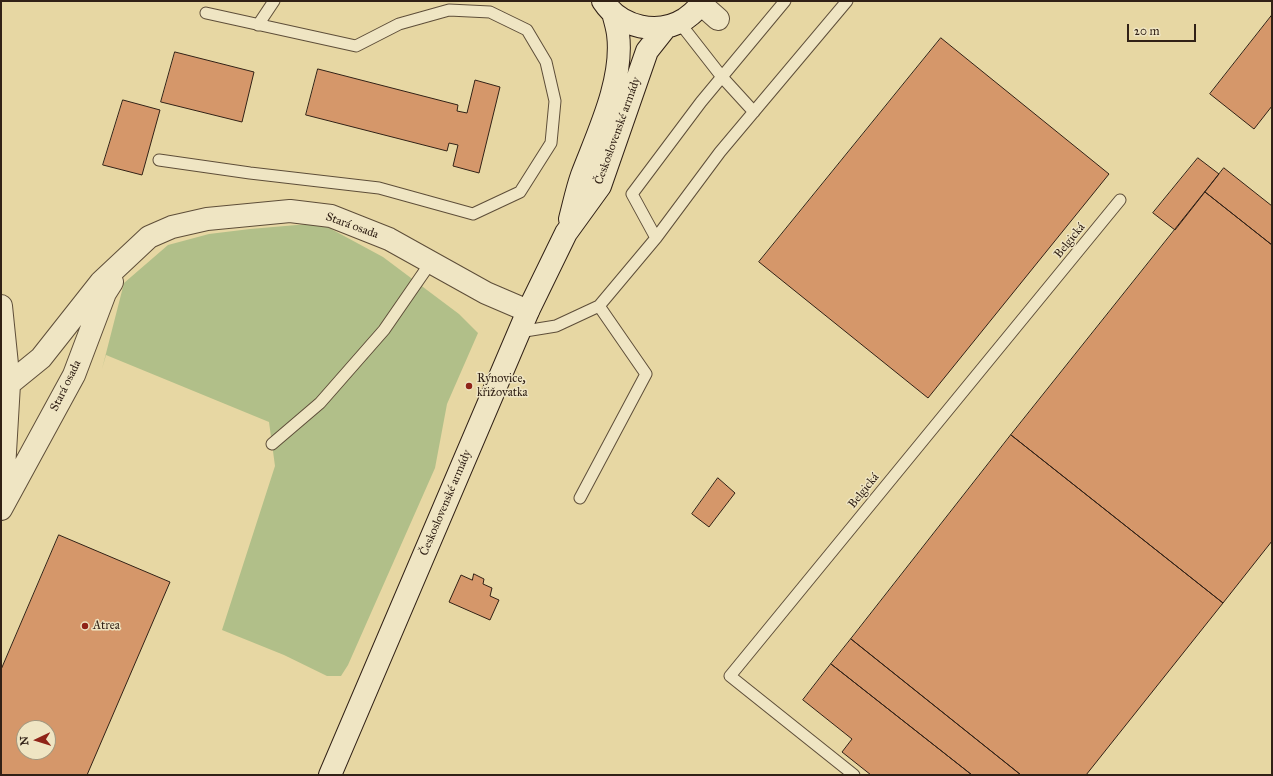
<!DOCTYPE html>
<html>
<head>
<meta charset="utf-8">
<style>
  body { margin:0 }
  #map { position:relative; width:1273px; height:776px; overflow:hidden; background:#e7d7a3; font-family:"IM FELL Great Primer",serif }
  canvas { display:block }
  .frame { position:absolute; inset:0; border:2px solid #312116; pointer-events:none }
  .north { position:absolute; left:16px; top:720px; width:40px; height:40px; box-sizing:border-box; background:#efe5c3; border:1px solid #a3977e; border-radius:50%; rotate:266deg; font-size:11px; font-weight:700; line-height:16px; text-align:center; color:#312116 }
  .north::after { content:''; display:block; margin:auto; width:14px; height:18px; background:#8f2418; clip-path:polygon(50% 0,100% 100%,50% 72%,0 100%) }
  .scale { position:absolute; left:1127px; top:24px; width:69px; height:18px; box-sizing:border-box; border:2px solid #312116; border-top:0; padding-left:5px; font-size:12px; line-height:14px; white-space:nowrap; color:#312116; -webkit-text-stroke:3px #efe5c3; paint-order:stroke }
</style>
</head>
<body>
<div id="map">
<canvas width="1273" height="776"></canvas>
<div class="frame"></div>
<div class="north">N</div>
<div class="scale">20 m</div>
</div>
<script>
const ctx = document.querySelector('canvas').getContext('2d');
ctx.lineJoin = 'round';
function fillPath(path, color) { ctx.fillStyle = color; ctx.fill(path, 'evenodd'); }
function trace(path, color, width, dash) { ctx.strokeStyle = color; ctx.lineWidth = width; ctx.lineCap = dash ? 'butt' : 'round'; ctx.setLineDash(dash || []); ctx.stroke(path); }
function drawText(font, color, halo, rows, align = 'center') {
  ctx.font = font + ' "IM FELL Great Primer",serif'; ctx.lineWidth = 3; ctx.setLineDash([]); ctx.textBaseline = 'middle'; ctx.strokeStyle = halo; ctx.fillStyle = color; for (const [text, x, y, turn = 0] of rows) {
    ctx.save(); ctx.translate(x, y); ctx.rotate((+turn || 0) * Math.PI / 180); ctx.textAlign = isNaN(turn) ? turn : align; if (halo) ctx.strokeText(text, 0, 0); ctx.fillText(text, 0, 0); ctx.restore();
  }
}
const green = new Path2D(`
  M320,223L383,257L459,314L478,333L447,404L435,468L348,665L341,676H327L284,655L222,630L275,466L269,422L106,355L102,369L124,283L168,245L209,234L250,229Z`);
const building = new Path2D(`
  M1272,15V106L1254,129L1210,94Z
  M941,38L1109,174L928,398L759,262Z
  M175,52L254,72L242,122L161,102Z
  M318,69L458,105L457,111L467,113L475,80L500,87L479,173L453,166L458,145L449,143L447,151L306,115Z
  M123,100L160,110L142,175L103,165Z
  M1198,158L1219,174L1175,230L1153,213Z
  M1224,168L1272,206V245L1205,192Z
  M1205,192L1272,245V541L1223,603L1011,435Z
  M1011,435L1223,603L1086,775H1021L851,639Z
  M718,478L735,493L709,527L692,514Z
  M59,535L170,582L87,775H1V670ZM24,728H48V752H24Z
  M474,574L484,579L483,584L492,588L490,596L499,600L490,620L449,602L461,575L472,580Z
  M851,639L1021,775H972L831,664Z
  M831,664L972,775H871L842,752L852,739L803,700Z`);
const lane = new Path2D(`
  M679,22L722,77L754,112
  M258,25L274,1
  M159,160L250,173L379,188L473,214L520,192L551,143L555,101L546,62L527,30L490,12L449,10L399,24L356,46L206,13
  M656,238L632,194L701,102L785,1
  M519,332L556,326L599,306L656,238L720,152L847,1
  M272,444L320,403L384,330L431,262
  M580,498L646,374L599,306
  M854,775L730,676L1120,200`);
const street = new Path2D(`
  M701,4L718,19
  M1,306L9,384L2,503
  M1,386L9,384L41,358L101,282L149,237L172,227L207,219L290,211L331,216L389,239L486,293L528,311
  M1,509L74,375L105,293L112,282`);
const secondary = new Path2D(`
  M603,1C621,28 658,36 685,19C692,14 699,8 703,1
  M570,219C574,204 577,189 582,175C598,133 624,80 618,34C617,27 615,20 613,13
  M330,775L528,311L566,233L600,186L647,51L666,27`);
const markers = [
  [469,386,4,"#8f2418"],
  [85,626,4,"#8f2418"]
];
const streetNames = [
  ["Československé armády",618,131,-70],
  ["Stará osada",352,226,20],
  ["Belgická",1070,241,-51],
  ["Stará osada",66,386,-64],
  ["Belgická",864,491,-51],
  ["Československé armády",446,503,-67]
];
const poiNames = [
  ["Rýnovice,",477,379],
  ["křižovatka",477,393],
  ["Atrea",93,626]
];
fillPath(green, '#b1bf89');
fillPath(building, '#d5976a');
trace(building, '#312116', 1);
trace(lane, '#5e4e39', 13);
trace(street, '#5e4e39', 24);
trace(secondary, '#312116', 24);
trace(lane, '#efe5c3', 11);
trace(street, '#efe5c3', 22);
trace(secondary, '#efe5c3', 22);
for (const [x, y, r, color] of markers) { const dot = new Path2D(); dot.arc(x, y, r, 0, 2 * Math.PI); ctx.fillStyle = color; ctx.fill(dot); trace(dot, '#efe5c3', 1.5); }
drawText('12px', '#312116', '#efe5c3', streetNames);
drawText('12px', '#312116', '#efe5c3', poiNames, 'left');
</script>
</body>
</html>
